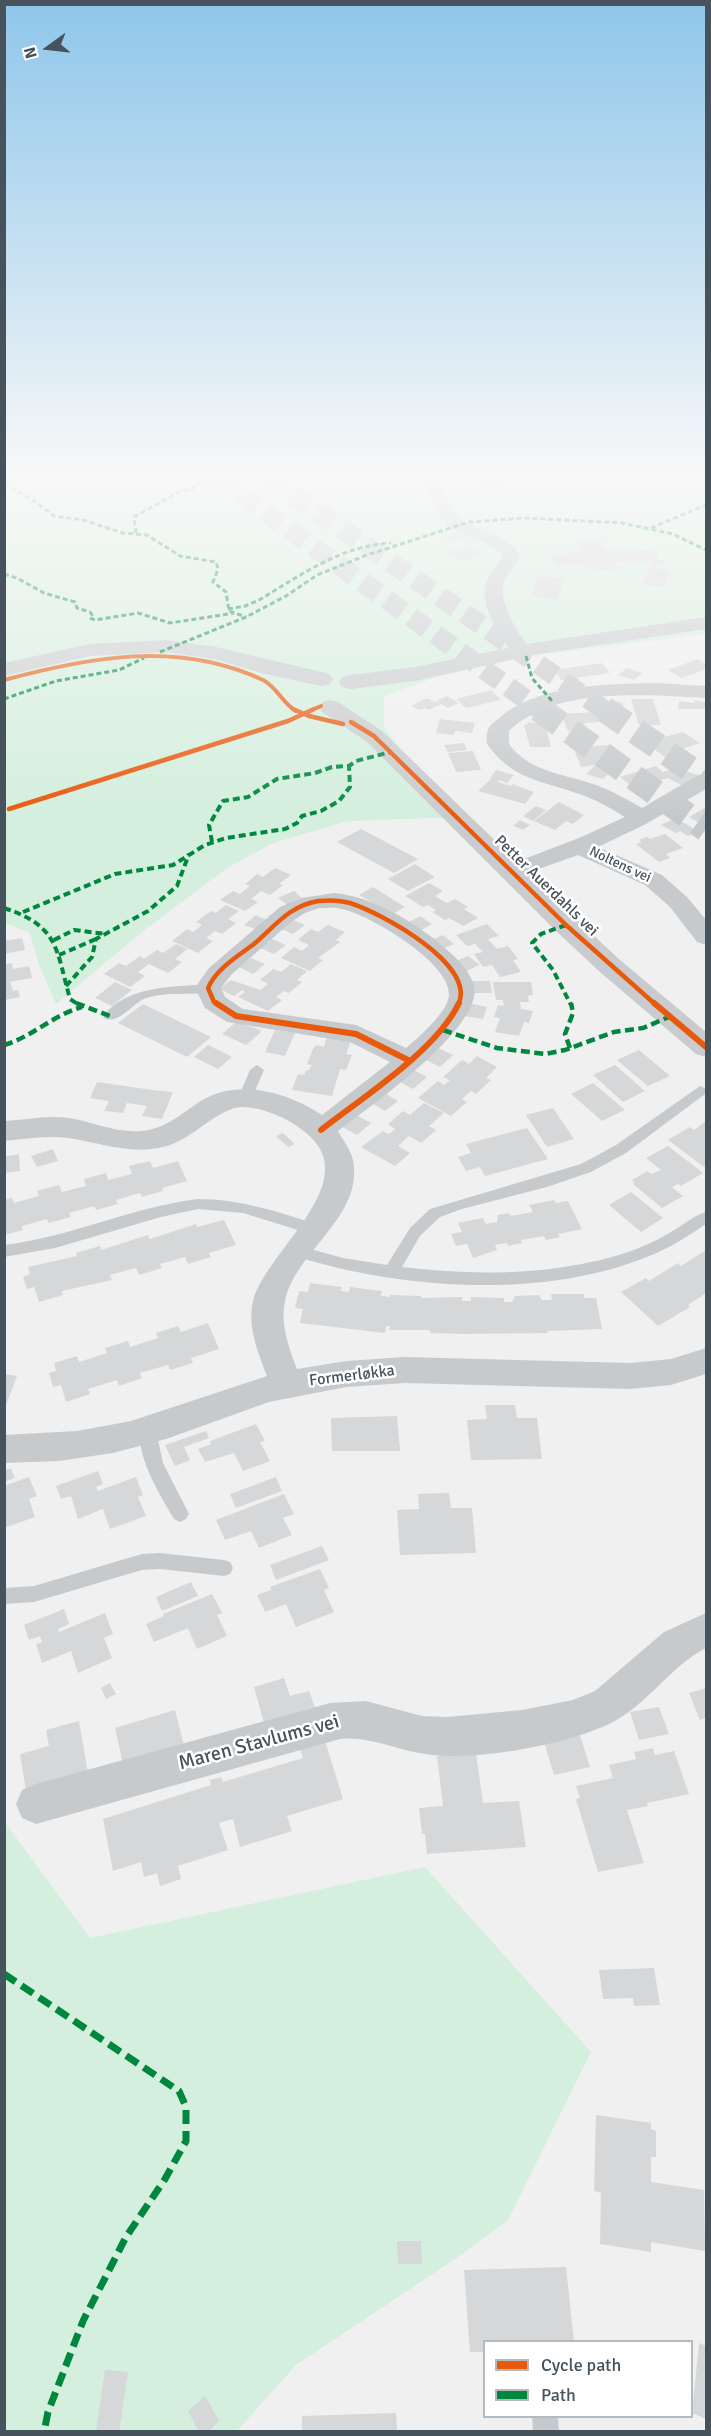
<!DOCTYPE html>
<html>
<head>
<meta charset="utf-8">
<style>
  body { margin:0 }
  #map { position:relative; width:711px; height:2436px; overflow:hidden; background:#f0f0f0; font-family:Signika,sans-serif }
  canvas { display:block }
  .frame { position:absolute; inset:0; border:6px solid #47535c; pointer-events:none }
  .legend { position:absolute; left:483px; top:2340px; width:210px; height:78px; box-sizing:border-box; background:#fff; border:2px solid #b5babe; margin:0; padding:8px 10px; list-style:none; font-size:18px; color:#47535c }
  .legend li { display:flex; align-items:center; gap:12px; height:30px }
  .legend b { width:30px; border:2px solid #b5babe }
  .north { position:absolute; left:18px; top:18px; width:60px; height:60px; -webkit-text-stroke:4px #fff; paint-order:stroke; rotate:255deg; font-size:16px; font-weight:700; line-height:24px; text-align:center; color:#47535c }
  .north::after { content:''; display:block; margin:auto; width:21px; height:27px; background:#47535c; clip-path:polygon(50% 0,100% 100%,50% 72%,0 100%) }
</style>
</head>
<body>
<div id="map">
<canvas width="711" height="2436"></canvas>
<div class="frame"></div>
<ul class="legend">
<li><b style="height:8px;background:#e8590c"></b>Cycle path</li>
<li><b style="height:8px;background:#00873e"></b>Path</li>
</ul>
<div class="north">N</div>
</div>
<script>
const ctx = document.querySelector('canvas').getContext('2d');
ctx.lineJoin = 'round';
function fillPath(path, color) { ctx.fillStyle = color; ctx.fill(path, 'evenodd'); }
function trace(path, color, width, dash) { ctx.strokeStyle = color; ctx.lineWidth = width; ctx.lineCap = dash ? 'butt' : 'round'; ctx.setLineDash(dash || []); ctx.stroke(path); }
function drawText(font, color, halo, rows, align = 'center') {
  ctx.font = font + ' Signika,sans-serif'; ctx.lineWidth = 5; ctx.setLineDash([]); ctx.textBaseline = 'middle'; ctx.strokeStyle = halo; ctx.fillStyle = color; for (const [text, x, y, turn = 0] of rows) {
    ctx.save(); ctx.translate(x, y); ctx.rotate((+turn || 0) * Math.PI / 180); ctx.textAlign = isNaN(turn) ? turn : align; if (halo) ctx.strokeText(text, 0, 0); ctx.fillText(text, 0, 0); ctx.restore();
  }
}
const green = new Path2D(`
  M4,477H706V634L530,656L440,676L384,696V727L423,779L463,817L348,821L273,843L227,868L147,928L56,1004L39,965L30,933L5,923Z
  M4,1821L90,1938L425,1867L591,2052L508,2220L455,2259L296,2365L237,2431H5Z`);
const building = new Path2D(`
  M504,478L508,484L502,485L506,491L486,492L477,481Z
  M455,531L466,535L450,543L439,539Z
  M600,540L607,551H611L612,548L658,551L657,559H664V565L659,564L656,569L670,571L664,587L642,584L651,564L614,561L619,569L590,571L586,565L557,567L549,554L582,552L575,541Z
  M469,546L483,552L466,561L445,553L457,548L462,550Z
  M538,576L564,578L558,599L531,596Z
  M698,659L706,664V669L682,678L668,670Z
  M602,663L610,673L561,680L554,670Z
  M627,668L643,673L634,680L618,675Z
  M491,690L501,700L466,708L456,699Z
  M447,696L459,703L448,708L441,704L429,710L425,708L420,710L411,706L427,698L435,702Z
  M631,699H653L661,725H639Z
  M694,700L706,702V709H678L679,701L694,703Z
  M607,702H622L625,713H609Z
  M596,712L600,722L584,723L586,730L568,731L561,714Z
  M440,719L475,723L472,733L455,731L454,735L436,733Z
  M527,722L545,724L551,747H530L524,725L528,724Z
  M683,732L700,743L673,752L676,754L666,758L650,746L657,744L652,740Z
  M464,743L467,750L448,752L444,745Z
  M612,745L616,758L598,759L600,764L581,767L573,747Z
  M473,751L481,770L456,772L448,753Z
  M595,765L612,770L603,779L586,774Z
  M656,766L663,772L675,768L698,775L681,785L668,778L634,788L620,777Z
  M496,770L514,775L507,783L499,780L498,782L511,786L512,784L534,792L525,804L478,791L492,778H490Z
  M559,802L584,815L573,824L566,821L555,830L534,821Z
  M536,806L546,810L533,821L523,816Z
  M706,807V827L689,817Z
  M675,818L698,831L688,836L680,831L676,833L661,825Z
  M520,820L530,825L523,830L513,826Z
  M361,829L418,859L394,873L337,842Z
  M665,834L683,848L666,854L670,858L659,862L636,844L642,842L639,840L647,837L650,839Z
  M415,864L435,877L408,891L388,879Z
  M275,868L291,875L279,884L283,885L270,895L261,891L251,899L258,902L245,911L220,900L233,891L240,894L250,886L245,884L257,874L263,877Z
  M429,883L443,891L435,896L447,903L455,899L468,907L464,909L478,918L463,926L449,918L445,920L432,912L436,910L428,905L423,907L405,896Z
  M373,887L405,907L393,914L359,895Z
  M294,891L304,900L289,906L278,898Z
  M226,905L239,911L228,919L236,923L222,934L215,931L206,938L213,941L198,953L172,941L187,929L193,932L202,925L196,922L211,911L215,913Z
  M256,915L269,921L258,930L244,925Z
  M420,916L432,924L420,931L407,923Z
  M291,919L305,925L293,934L279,928Z
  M487,924L499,936L488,939L497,949L508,946L518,959L513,960L521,972L500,977L492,965L483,967L474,954L483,952L475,944L467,946L456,935Z
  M328,925L345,932L336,940L340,942L318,958L323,960L310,971L281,958L294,947L302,951L309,945L298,940L311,929L318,932Z
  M443,935L454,944L440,950L429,941Z
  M22,938L25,950L4,954V941Z
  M272,939L286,945L274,954L260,948Z
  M176,944L187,949L175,959L182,962L168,973L149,964L138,972L145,976L130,987L104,974L119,963L126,966L140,956L144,959L157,950L163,953Z
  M468,956L480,965L466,971L454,962Z
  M251,958L265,964L253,974L239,967Z
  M4,960L6,964L12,963L13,969L29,966L32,978L10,982L13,991L18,990L20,997L4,1000Z
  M291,964L307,971L297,980L302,982L289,993L284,991L276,997L282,1000L268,1011L238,997L245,992L242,990L234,996L219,989L231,980L260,990L268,984L260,980L273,969L281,972Z
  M472,981H490L492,993H473Z
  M115,982L132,990L112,1006L95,998Z
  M493,982H531L533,995L528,996L529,1002H520L521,1009L533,1011L529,1023L524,1022L519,1036L495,1032L500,1018L494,1017L498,1005L504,1006L503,1000H496Z
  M469,1003L487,1007L483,1019L465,1016Z
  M143,1004L211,1037L187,1057L118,1023Z
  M236,1022L261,1030L260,1033L246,1045L222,1034Z
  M275,1030L295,1033L285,1056L265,1052Z
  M327,1036L351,1040L346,1054L352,1055L346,1070L340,1069L332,1096L292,1090L298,1074L304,1075L306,1070H309L312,1065L307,1064L313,1049L316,1045L324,1047Z
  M208,1045L232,1057L218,1069L194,1057Z
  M436,1047L453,1055L440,1067L422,1058Z
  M639,1050L670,1076L648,1086L617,1060Z
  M477,1056L497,1067L486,1078L491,1080L476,1094L471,1091L462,1099L467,1102L451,1116L418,1098L438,1081L444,1085L450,1080L443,1077L462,1060L469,1064Z
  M615,1065L645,1091L623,1102L593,1075Z
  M410,1068L427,1077L413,1089L396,1080Z
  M97,1082L153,1090L173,1092L162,1119L142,1116L147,1106L127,1103L123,1113L104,1111L109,1101L90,1098Z
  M593,1083L625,1110L602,1121L571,1094Z
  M383,1092L398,1101L385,1111L371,1103Z
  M424,1103L444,1113L429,1126L436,1130L421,1143L409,1136L398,1146L410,1153L395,1166L361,1147L383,1131L389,1134L395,1129L388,1124L403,1111L410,1115Z
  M553,1108L574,1139L547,1147L526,1115Z
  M356,1115L371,1123L357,1135L342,1127Z
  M706,1121V1166L704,1167L668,1140L690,1127L694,1130Z
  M527,1128L548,1159L485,1176L480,1167L466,1171L458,1157L471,1153L466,1144Z
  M283,1133L295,1144L288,1147L276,1136Z
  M668,1146L703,1173L681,1186L678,1184L672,1187L683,1196L662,1208L633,1184L635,1183L632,1180L647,1171L651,1174L661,1170L646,1158Z
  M53,1149L58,1161L37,1167L31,1156Z
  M19,1154L20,1171L4,1173V1157Z
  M150,1161L153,1168L178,1161L187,1181L162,1188L163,1191L142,1197L140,1193L116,1200L118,1204L96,1210L94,1206L69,1213L71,1217L48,1223L47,1219L22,1226L23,1230L4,1235V1200L12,1198L14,1203L39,1196L37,1191L59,1185L62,1192L86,1186L84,1179L106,1173L108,1180L132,1174L129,1166Z
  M631,1192L663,1218L641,1232L609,1205Z
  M554,1200L556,1203L568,1201L582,1229L558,1234L560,1237L546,1240L544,1236L521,1240L522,1243L508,1246L507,1243L495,1245L497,1250L473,1258L467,1244L456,1246L451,1234L462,1232L458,1223L483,1218L486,1224L497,1222L498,1215L509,1213L511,1216L533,1212L529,1205Z
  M224,1220L236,1245L209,1253L211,1257L188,1264L185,1257L160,1264L162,1268L139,1275L136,1268L110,1275L112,1280L62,1291L63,1295L39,1302L34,1287L27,1289L23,1277L30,1274L28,1267L77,1256L76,1253L100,1246L101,1250L148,1235L150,1239L196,1224L197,1227Z
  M706,1250V1293L688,1305L690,1307L658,1326L621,1292L646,1278L649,1281L678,1263L681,1266Z
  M310,1283L342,1287L341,1291L349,1292L350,1287L382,1291L381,1296L390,1297V1295L421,1296V1298L462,1297V1301H471V1297L504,1298V1302H512L515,1296L539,1295L542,1300H552L551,1294H584V1298H596L602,1329L547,1331L548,1333L463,1334L430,1333V1330H389L390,1326H386L385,1333L300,1323L303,1309L295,1308L299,1291L308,1292Z
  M208,1323L219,1349L191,1358L193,1363L170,1370L168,1365L140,1373L142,1378L119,1386L117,1380L88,1389L90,1394L66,1402L61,1385L53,1387L49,1373L56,1371L54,1363L77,1356L79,1362L107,1353L105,1348L128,1341L130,1347L158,1338L156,1333L178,1326L181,1332Z
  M4,1374L17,1376L5,1408H4Z
  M485,1405H515L517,1418H537L542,1459L471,1460L467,1420L487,1419Z
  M397,1416L400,1451H332L331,1418Z
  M256,1424L265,1441L260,1442L270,1461L243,1471L234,1453L205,1462L198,1449L211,1444L210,1441Z
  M206,1431L209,1438L184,1447L190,1460L175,1466L165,1445Z
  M4,1469H11L15,1478L4,1482Z
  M98,1471L103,1484L96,1487L98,1491L136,1477L143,1495L138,1497L146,1516L110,1529L103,1509L78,1519L71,1496L61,1499L56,1486Z
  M29,1477L37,1496L29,1499L35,1517L4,1528V1486Z
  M276,1477L282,1491L236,1508L230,1494Z
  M449,1493L451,1508H472L476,1553L400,1555L397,1510L419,1509L418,1494Z
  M284,1494L294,1514L283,1518L292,1535L259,1548L251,1531L225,1540L216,1520Z
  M322,1546L329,1560L276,1580L270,1565Z
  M320,1569L329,1588L324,1590L334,1612L296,1627L286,1604L265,1612L257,1595L271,1590L270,1587Z
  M191,1582L198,1596L162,1611L156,1597Z
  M212,1594L222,1613L217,1615L227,1636L197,1649L188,1628L154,1642L146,1624L164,1616L163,1614Z
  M64,1609L69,1624L58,1629L59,1632L105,1613L113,1634L104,1638L112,1658L78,1673L71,1651L42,1663L36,1644L42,1642L40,1636L29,1640L24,1625Z
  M284,1678L290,1696L309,1691L315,1707L264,1723L254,1687Z
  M110,1683L116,1694L106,1699L101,1688Z
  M706,1688V1718L700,1720L689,1693Z
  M659,1707L669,1734L639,1740L630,1712Z
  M175,1710L184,1746L123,1764L115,1728Z
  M79,1721L88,1773L26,1791L20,1754L49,1746L46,1730Z
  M580,1735L590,1767L554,1775L544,1742Z
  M325,1741L343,1799L287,1816L292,1831L240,1847L233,1819L219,1823L228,1850L178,1866L181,1879L160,1886L157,1873L144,1877L141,1862L113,1871L103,1819L211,1785L210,1780L221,1777L223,1782L303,1758L300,1749Z
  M653,1748L655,1755L674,1751L689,1794L647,1803L648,1806L627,1810L644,1863L598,1872L576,1799L580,1798L576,1786L613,1778L609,1765L636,1759L634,1752Z
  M476,1753L483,1803L519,1801L526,1847L427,1854L425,1834H422L419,1808L443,1806L437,1756Z
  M654,1968L660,2005L634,2006L633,1998L603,1999L599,1970Z
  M596,2115L651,2123V2129L656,2131V2157H651V2182L704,2190L705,2251L651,2242V2252L600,2244L601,2193L594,2191Z
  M397,2241H421L422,2264H398Z
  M566,2267L574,2342H484V2352H470L464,2270Z
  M699,2343L706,2346V2419L692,2413Z
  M105,2370L128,2372L119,2432L96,2431Z
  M205,2396L219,2421L208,2432H199L188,2411Z
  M396,2413L397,2432H302V2416Z`);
const highwayTunnelFar1 = new Path2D(`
  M216,477L542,711
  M267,477L606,711`);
const highwayTunnel = new Path2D(`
  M539,709L706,829
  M604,709L706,780`);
const lane = new Path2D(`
  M208,984L214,988L213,991C191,997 163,990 142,1000C131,1006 119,1023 105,1019L103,1016C128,985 173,987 208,984Z
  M257,1065L264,1070L252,1098L245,1103L240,1101L238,1098L250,1070Z
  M700,1086L705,1088V1094L626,1153L591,1172L547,1187L462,1209L440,1217L420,1236L402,1267C479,1276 560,1276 634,1250C646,1245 660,1239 671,1232C682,1226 694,1215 706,1212V1224C687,1237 668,1249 647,1257C540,1300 398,1289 291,1255L288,1251L291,1247L296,1245L343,1258L387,1265L410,1228L430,1209L581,1164L616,1145Z
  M198,1199C240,1199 279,1212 319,1225L322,1229L319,1233L314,1235L243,1213L198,1209L161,1217L55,1248L4,1257V1245C71,1237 132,1207 198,1199Z
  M149,1424L155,1426L163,1463L189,1514L186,1519L180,1522L174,1519C162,1498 131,1450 143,1426Z
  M160,1553L224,1560L230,1562L233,1568L230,1574L224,1576L160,1569L142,1570L34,1602L4,1604V1588L34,1586L142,1554Z
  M532,2416H558L559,2432H533Z`);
const street = new Path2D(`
  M422,477H438C445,489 447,506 457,515C476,533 504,531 520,554C518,566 507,571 504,582C498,605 519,634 531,651L528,655H514C501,638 479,606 486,583C489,572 500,566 502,555C487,538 462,538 445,523C432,511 430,493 422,477Z
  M657,683L706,686V698C646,695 555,686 509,731V744C529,772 565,774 596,785C612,791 627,799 642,808L698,775L706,774V789L644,825L598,847L662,875L687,897L706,920V945L697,942L670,907L645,885L578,855L511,879L503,877L499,872L503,867L579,838L625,817C610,808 595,799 579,794C540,780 513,780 487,744C487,740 486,734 488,730C489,726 494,722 497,720C534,684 609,684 657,683Z
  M334,893C369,896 405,917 433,938C447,950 469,966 474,986C484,1027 368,1108 338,1131C343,1140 351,1150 353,1160C364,1217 296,1250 285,1301C280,1324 289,1348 297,1369L346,1361L405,1357L630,1363L671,1359L706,1348V1374L671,1385L630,1389L405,1383L346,1387L269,1402L166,1439L113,1453L59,1461L4,1463V1435L77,1431L131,1421L267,1376C258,1353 247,1326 253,1301C267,1249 367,1181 305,1132C288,1118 265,1108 243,1107C219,1107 194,1138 167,1146C131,1156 103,1143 68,1138C47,1135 25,1139 4,1141V1121C26,1120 47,1115 69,1118C93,1122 116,1133 141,1131C166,1129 180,1114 201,1101C237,1078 288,1092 322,1115L390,1062L350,1042L227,1022L205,1008L195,988L208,969L280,907L302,898ZM319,908C326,908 335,907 342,909C370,915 451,963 449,995C448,1012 419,1037 406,1048L356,1025L243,1009L225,997L221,988L232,974L291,922L305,913Z
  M706,1613V1648C669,1667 647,1706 609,1724C565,1745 474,1762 425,1754C395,1750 371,1736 340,1739L36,1824L22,1818L16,1804L22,1790L36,1784L330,1703L366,1701L422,1716L447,1717L522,1710L573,1700L595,1691L664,1632Z`);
const secondary = new Path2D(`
  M706,617V629L533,655L415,681L350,689L342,687L339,682L342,677L350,675L415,667L533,643Z
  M167,640L216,647L330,674L333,679L330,684L322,686L265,674L214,659L167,652L90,656L4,676V663L90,644Z
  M330,700L338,702L382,731L576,919L620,960L706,1032V1057L696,1054L600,972L556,931L366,741L322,712L319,707L322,702Z`);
const quietFar3 = new Path2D(`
  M4,484L33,500L54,516L83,520L123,533L147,535L180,556L216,562L218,569L213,582L226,592L229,611L246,617
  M651,528L706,505
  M136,533L134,517L181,491L192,489L208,477
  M4,574L17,578L44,593L75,602L77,608L90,612L92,615L90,618L95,620L138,613L170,623L234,613
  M228,609L245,606L259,600C301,575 340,546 391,543
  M160,652L246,617L286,596L317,575L367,555L469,522L525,518L622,523L673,534L706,550
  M526,656L532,678L552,701
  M4,699L56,681L119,670L144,658`);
const quietFar2 = new Path2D(`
  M212,842L209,825L223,801L248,797L277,779L315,773L332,767L349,766L356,761L391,752
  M4,908C59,926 56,949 70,999L79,1005
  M23,912L115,874L173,865L205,845L226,838L285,829L297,823L302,816L321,811L339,801L350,787L349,766
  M566,925L541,934L532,943L553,970L571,1005
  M54,940L74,930L106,934
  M59,955L96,939
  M66,986L92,957L96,939L148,911L177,886L189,854`);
const quietFar1 = new Path2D(`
  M76,1003L110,1016
  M443,1030L497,1048L545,1054L565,1050L614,1032L643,1028L669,1017
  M4,1045C32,1037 53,1015 82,1007
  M570,1048L565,1034L573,1013L571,1003`);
const quiet = new Path2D(`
  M4,1974L179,2091L186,2107V2141L165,2179L126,2237L83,2321L48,2412L44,2432`);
const cyclewayFar2 = new Path2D(`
  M4,680C90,657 178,640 263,680C277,687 282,703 296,711
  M310,711L321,706`);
const cyclewayFar1 = new Path2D(`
  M293,709L309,716L343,724
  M351,722L374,736L566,925L656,1005
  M9,809L288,721L314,709
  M218,1005L214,1002L208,988C216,969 238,956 254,944C275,926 289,906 318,901C328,900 340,900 350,903C381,913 478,965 458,1005`);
const cycleway = new Path2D(`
  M216,1003L236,1016L356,1034L408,1060
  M654,1003L706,1047
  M321,1130C363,1097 436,1051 459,1003`);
const farStreetnames = [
  ["Noltens vei",620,865,25]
];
const streetNames = [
  ["Petter Auerdahls vei",546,886,44],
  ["Formerløkka",352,1376,-7]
];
const nearStreetnames = [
  ["Maren Stavlums vei",259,1743,-15]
];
fillPath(green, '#d4efdd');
fillPath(building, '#d6d7d8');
trace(highwayTunnelFar1, '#c6c9cb', 20, [20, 10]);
trace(highwayTunnel, '#c6c9cb', 26, [26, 13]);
fillPath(lane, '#c7cacc');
fillPath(street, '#c7cacc');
fillPath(secondary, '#c9cbce');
trace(quietFar3, '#00873e', 3, [5, 3]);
trace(quietFar2, '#00873e', 4, [7, 4]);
trace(quietFar1, '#00873e', 4.5, [9, 4.5]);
trace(quiet, '#00873e', 7, [14, 7]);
trace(cyclewayFar2, '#e8590c', 4);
trace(cyclewayFar1, '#e8590c', 4.5);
trace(cycleway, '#e8590c', 6);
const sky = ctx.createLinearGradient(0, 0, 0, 818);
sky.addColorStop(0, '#8fc6ea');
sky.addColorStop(0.58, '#f8f8f8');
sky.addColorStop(1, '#f8f8f800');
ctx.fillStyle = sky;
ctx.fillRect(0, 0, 711, 818);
drawText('14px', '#47535c', '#fff', farStreetnames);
drawText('16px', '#47535c', '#fff', streetNames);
drawText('20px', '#47535c', '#fff', nearStreetnames);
</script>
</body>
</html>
